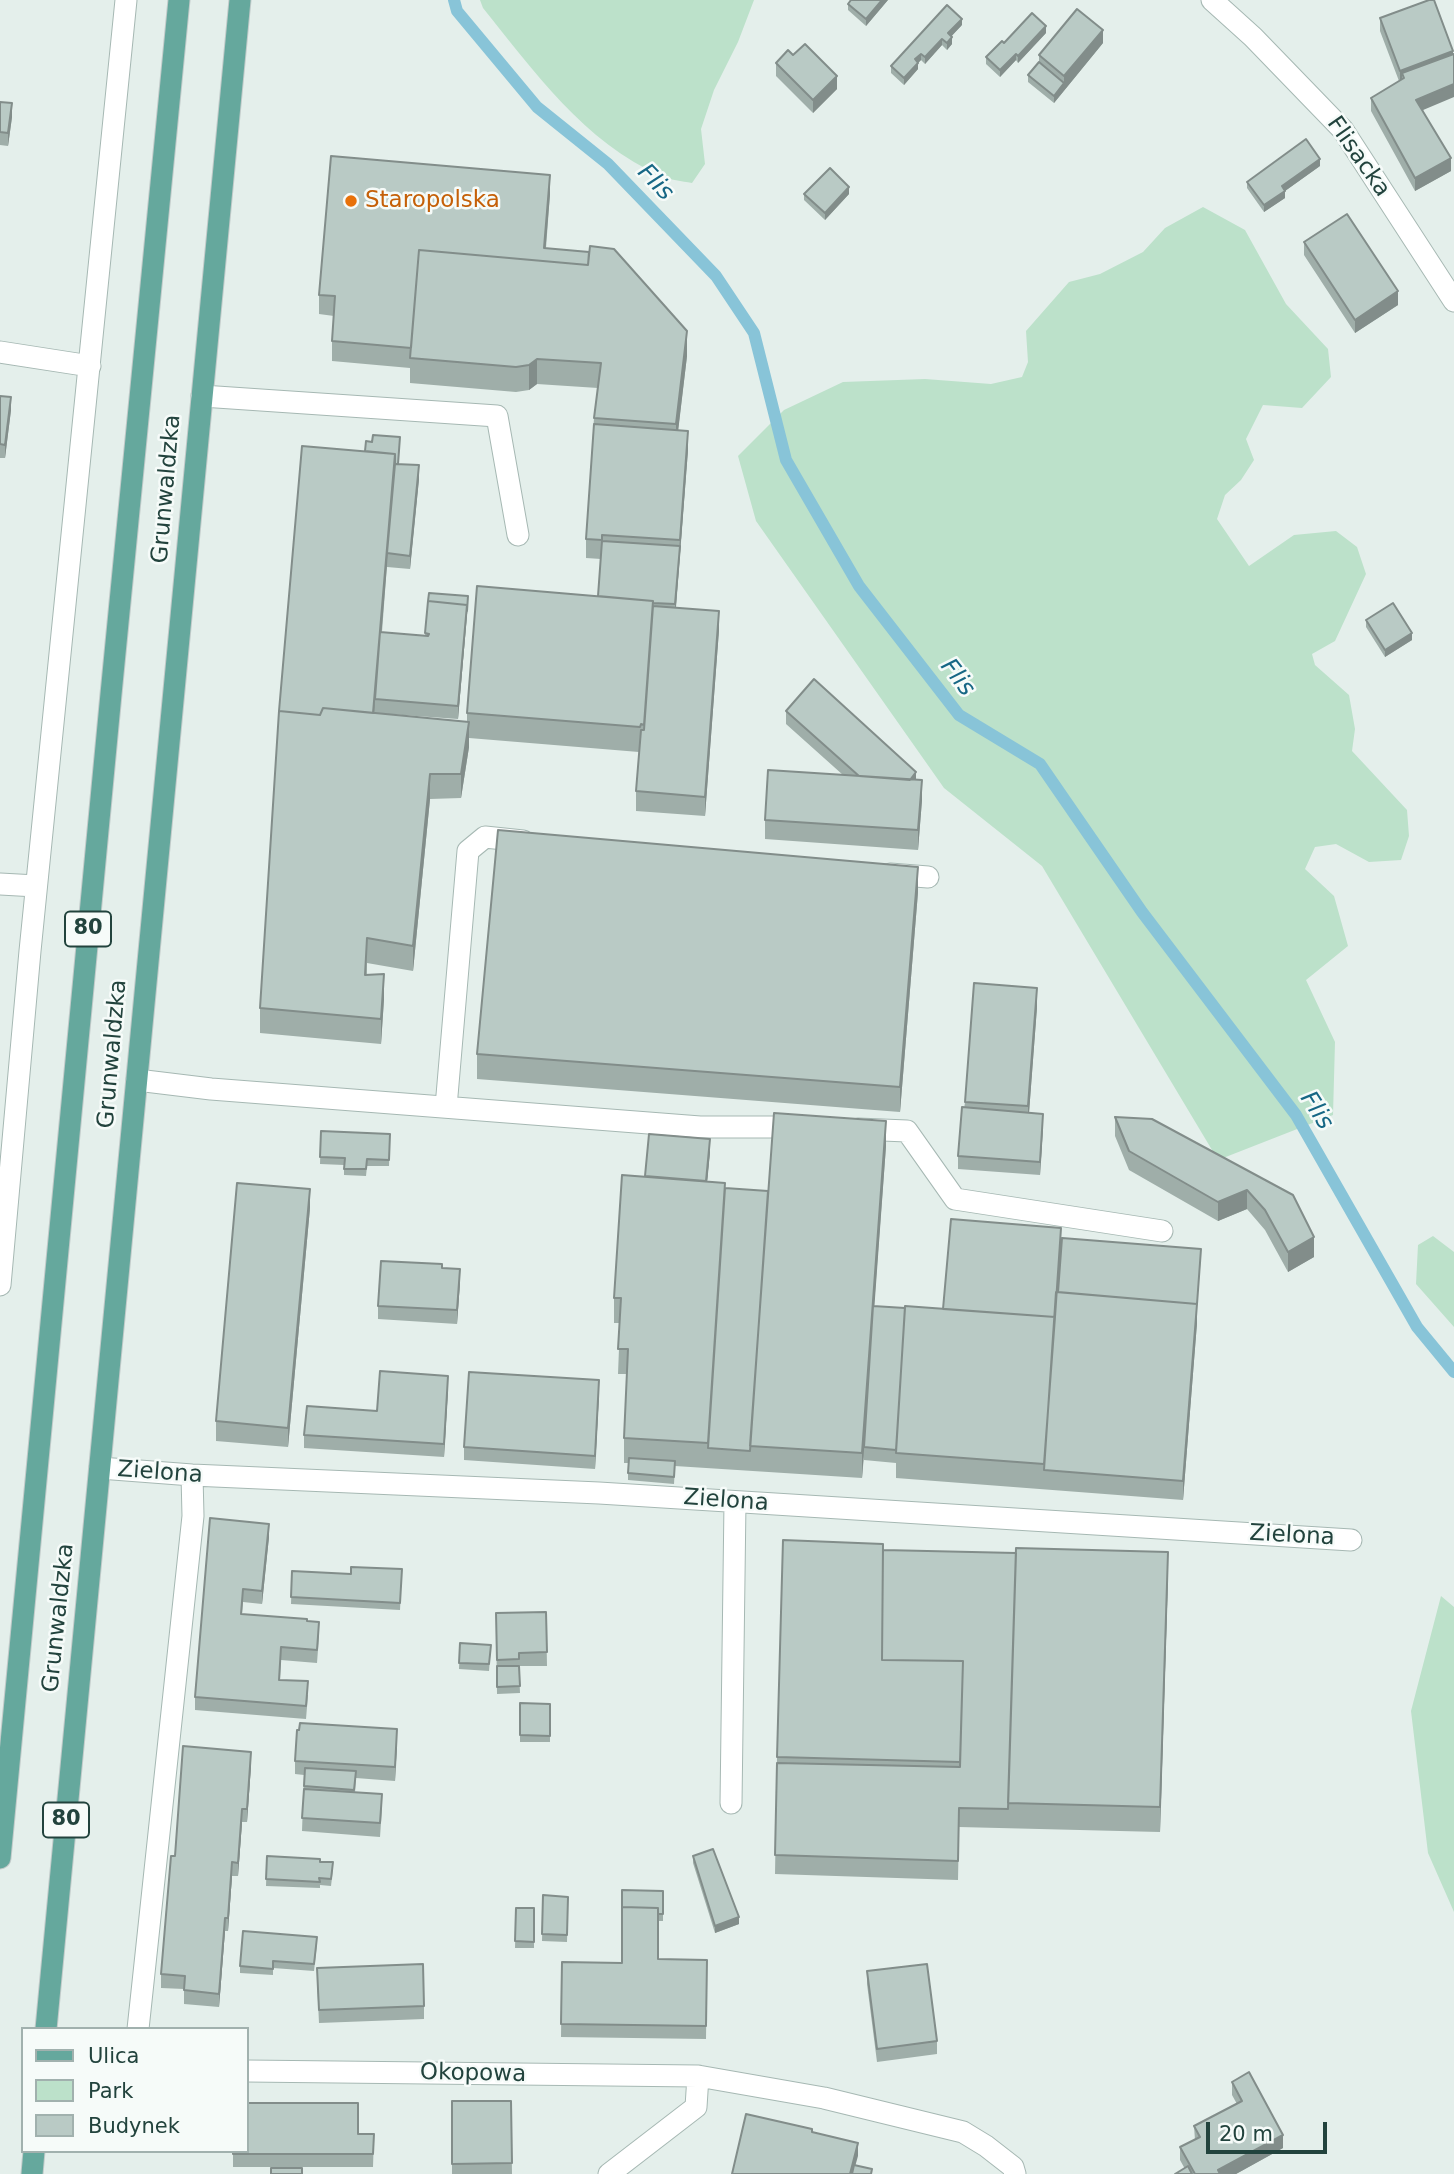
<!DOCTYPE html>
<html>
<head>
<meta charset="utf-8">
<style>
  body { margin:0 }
  #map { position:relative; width:1454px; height:2174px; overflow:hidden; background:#e4efeb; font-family:"DejaVu Sans",sans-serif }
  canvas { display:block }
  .legend { position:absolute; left:21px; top:2027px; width:228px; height:126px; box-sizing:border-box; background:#f6fbf9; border:2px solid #a1b1ae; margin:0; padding:9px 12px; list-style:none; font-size:21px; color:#22433d }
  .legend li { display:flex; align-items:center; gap:14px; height:35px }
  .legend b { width:35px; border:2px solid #a1b1ae }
  .scale { position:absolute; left:1206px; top:2122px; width:121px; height:32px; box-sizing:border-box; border:4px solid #22433d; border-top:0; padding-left:9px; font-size:21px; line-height:24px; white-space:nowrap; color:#22433d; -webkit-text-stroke:5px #f6fbf9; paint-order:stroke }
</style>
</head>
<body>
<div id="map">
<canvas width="1454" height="2174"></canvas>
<ul class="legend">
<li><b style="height:9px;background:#65a89d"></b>Ulica</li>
<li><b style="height:19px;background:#bce1ca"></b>Park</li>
<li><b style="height:19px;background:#b9cac5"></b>Budynek</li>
</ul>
<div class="scale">20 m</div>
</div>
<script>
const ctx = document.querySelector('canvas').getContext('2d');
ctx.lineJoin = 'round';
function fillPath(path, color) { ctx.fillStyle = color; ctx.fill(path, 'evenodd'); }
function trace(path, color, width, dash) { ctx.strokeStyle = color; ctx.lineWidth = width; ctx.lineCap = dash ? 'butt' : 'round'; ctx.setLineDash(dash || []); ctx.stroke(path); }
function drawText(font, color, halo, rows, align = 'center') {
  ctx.font = font + ' "DejaVu Sans",sans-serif'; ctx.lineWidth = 5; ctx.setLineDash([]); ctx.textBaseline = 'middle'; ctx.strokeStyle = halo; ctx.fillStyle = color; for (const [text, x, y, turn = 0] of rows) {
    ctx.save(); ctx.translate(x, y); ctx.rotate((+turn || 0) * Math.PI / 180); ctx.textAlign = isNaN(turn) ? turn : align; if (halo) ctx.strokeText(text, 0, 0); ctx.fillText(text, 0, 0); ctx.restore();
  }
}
const green = new Path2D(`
  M480,0H754L738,42L714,90L701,129L705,164L692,183C682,181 670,180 661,176C585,143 533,70 483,8Z
  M1203,207L1245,230L1286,304L1328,349L1331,377L1302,408L1263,405L1246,439L1254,460L1241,480L1225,495L1217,519L1249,566L1294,535L1336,531L1357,547L1366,574L1335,641L1312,654L1315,665L1349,695L1355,729L1352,751L1407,810L1409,836L1401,860L1369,862L1336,844L1315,847L1305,869L1334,896L1348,946L1306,980L1335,1042L1333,1115L1218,1160L1042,866L944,788L756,521L738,456L784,410L843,382L925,379L991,384L1022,377L1028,362L1026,331L1069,282L1100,274L1143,252L1165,228Z
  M1433,1236L1454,1252V1327L1416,1284L1418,1245Z
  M1441,1596L1454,1607V1912L1428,1853L1411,1711Z`);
const stream = new Path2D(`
  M454,0L457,11L537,107L608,164L716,276L754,333L786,460L859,586L959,715L1040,764L1142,912L1296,1115L1417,1327L1454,1372`);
const minor = new Path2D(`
  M1212,0L1253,37L1343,130L1454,301
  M0,352L90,366
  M202,396L497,416L518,535
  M890,874L928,877
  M0,884L36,886
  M137,1080L211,1089L700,1127H801
  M446,1107L468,851L485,837L523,841
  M858,1129L907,1131L955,1199L1162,1231
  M0,1285L30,951L126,0
  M100,1468L192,1475L599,1493L1351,1540
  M731,1803L735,1502
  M138,2029L193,1516L192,1475
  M247,2071L698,2076L824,2098L963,2132L986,2146L1013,2167L1015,2174
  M609,2174L696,2107L698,2076`);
const major = new Path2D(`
  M0,1858L111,694L179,0
  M46,2029L240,0
  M32,2174L34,2151`);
const wall = new Path2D(`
  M888,0L866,26L848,10V4Z
  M1380,18L1453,55L1423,110L1451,171L1415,191L1371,111V98L1399,81L1380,31Z
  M962,25L951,36L952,44L947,50L942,45L925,64L921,60L918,63V69L904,85L891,73V66Z
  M1046,33L1018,63L1016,60L1000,77L986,64V57L1004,43Z
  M1103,43L1054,103L1028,82V75L1039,62V55Z
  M793,55L837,89L813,113L776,76V63Z
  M0,102L12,117L8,146L0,145Z
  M1320,166L1285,191V198L1264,212L1247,188V182Z
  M550,194L546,248L687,356L678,430L688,450L676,608L719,630L705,816L636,811V791L639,752L469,738V747L461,798L430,799L413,971L367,963V975L384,999L381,1044L260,1033V1008L365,451L400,444L398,464L419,479L410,569L387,567V565L382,632L425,636L428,601L468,603L458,719L375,713L467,722V713L598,596L601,559L586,558V539L594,418L598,388L537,384L529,390L516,392L410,383V368L332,361V341L334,316L319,314V295Z
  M804,194H849L825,220L804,200Z
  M1304,242L1398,305L1355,333L1304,255Z
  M0,396L11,410L5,458H0Z
  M1366,620L1412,640L1385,657L1366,627Z
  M786,711L916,780L922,800L918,850L765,839V820L843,775L786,724Z
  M918,892L900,1112L477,1079V1054Z
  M1037,1007L1029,1113L1043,1127L1040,1175L958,1169V1156L965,1102Z
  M1115,1117L1293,1195L1314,1257L1288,1272L1265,1230L1247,1209L1218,1221L1129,1170L1115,1136Z
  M321,1131L390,1134L389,1166H367L366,1176L344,1175V1165L320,1164Z
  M886,1146L874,1306L905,1308L943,1309L1061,1241L1201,1256L1197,1305V1323L1183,1500L896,1478V1463L864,1460V1456L862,1478L675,1466L674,1484L628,1480V1463H624V1438L627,1374H618L620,1323H614V1298L645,1176L710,1152L707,1181L725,1188L768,1191Z
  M310,1208L288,1447L216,1441V1421Z
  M442,1268L460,1282L457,1324L378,1319V1306Z
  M448,1389L444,1457L304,1448V1435Z
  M599,1394L595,1469L464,1460V1447Z
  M210,1518L269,1537L262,1604L243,1602L242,1614L307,1621L319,1636L317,1663L281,1660L280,1680L308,1695L306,1719L195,1710V1697Z
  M883,1552L1168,1577L1160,1832L959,1827L958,1880L775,1874L777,1757Z
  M402,1569L400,1610L291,1604L292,1571L351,1574Z
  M546,1612L547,1666H519L520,1693L497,1694L496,1613Z
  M460,1643L491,1645L489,1671L459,1669Z
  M520,1703L550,1704V1742H520Z
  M397,1743L395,1781L356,1778L355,1793L382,1808L380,1837L302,1831L304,1775L295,1774V1761Z
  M251,1765L247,1822H242L238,1876H232L228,1931H225L219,2007L184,2004V1989L161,1988V1974Z
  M267,1856L320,1862L333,1869L331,1886L320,1885V1888L266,1886Z
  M693,1856L739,1924L715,1933L693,1863Z
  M663,1891V1921H658V1959L707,1960L706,2039L561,2037L562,1962L622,1963Z
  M543,1895L568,1897L567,1942L542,1941Z
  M516,1908H534V1948H515Z
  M317,1944L314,1971L273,1968V1975L240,1973V1966Z
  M867,1971L937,2041V2054L877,2062L867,1984Z
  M317,1981L424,2006V2019L319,2023Z
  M1232,2082L1283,2148L1236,2174H1175L1185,2169L1180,2160V2147L1195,2140L1194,2126L1237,2104L1232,2095Z
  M452,2101H511L512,2174H452Z
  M358,2134H374L373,2167H233V2151Z`);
const shadedWall = new Path2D(`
  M882,0H888L866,26V19Z
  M962,19V25L948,40V33Z
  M1046,26V33L1018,63V56Z
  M1103,30V43L1054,103V96L1064,83V76Z
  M952,37V44L947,50V43Z
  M942,39V45L925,64V57Z
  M1453,51V65L1404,78L1402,73V84H1400V71Z
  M921,54V60L918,63V69L904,85V78L915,59Z
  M1016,54V60L1000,77V70Z
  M837,76V89L813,113V100Z
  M1454,84V97L1416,113V100Z
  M12,103V117L8,146V133Z
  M1451,158V171L1415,191V178Z
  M1320,159V166L1285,191V198L1264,212V205L1282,186Z
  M550,175V194L544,267V248Z
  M849,187V194L825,220V213Z
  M1398,291V305L1355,333V320Z
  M687,331V356L676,449V424Z
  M537,359V384L529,390V365Z
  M11,397V410L5,458V445Z
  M688,431V450L675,618V604Z
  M395,454L387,565L376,699H375L373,737V718Z
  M419,465V479L410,569V556Z
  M468,596V603L458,719V706Z
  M719,611V630L705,816V797Z
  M1412,633V640L1385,657V650Z
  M469,722V747L461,798V774Z
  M916,772V786H905Z
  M430,774V799L413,971V946Z
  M922,780V800L918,850V830Z
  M918,867V892L900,1112V1087Z
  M384,974V999L381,1044V1019Z
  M1037,988V1007L1028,1126V1106Z
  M1043,1114V1127L1040,1175V1162Z
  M886,1121V1146L862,1478V1453Z
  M710,1139V1152L705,1206V1192Z
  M310,1189V1208L288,1447V1428Z
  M1247,1190V1209L1218,1221V1202Z
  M1314,1237V1257L1288,1272V1252Z
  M1201,1249L1197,1305V1323L1183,1500V1481Z
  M460,1269V1282L457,1324V1310Z
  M448,1376V1389L444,1457V1444Z
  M599,1380V1394L595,1469V1456Z
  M269,1524V1537L262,1604V1591Z
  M1168,1552V1577L1160,1832V1807Z
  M397,1729V1743L395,1781V1767Z
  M251,1752V1765L247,1822V1809Z
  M242,1809V1822L238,1876V1863Z
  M232,1862V1876L228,1931V1918Z
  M739,1917V1924L715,1933V1926Z
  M225,1918V1931L219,2007V1994Z
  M1283,2135V2148L1236,2174H1218V2170Z
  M858,2143V2156L853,2174H850Z`);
const building = new Path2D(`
  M851,0H882L866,19L848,4Z
  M1429,0H1434L1453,51L1400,71L1380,18Z
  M947,5L962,19L948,33L952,37L947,43L942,39L925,57L921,54L915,59L918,63L904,78L891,66Z
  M1077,9L1103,30L1064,76L1039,55Z
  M1032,13L1046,26L1018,56L1016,54L1000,70L986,57L1002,41L1004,43Z
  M805,44L837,76L813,100L776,63L788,50L793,55Z
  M1454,54V84L1416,100L1451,158L1415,178L1371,98L1404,78L1402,73Z
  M1039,62L1064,83L1054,96L1028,75Z
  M0,102L12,103L8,133L0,132Z
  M1306,139L1320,159L1282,186L1285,191L1264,205L1247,182Z
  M331,156L550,175L544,248L589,252L588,265L419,250L411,348L332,341L335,296L319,295Z
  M830,168L849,187L825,213L804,194Z
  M1347,214L1398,291L1355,320L1304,242Z
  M590,246L614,249L687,331L676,424L594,418L601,363L537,359L529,365L516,367L410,358L419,250L588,265Z
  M0,396L11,397L5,445L0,444Z
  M594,424L688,431L680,540L602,535V540L586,539Z
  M373,435L400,437L398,464H395V454L365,451L366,441L372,442Z
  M302,446L395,454L373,713L323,708L320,715L279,711Z
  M395,464L419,465L410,556L387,553Z
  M602,541L680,546L675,604L653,603V601L598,596Z
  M477,586L653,601L644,725L641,724L640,727L467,713Z
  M429,593L468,596L467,611V605L428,601Z
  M428,601L467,605L458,706L375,699L380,632L428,636L429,634L425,633Z
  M1393,603L1412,633L1385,650L1366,620Z
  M653,606L719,611L705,797L636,791L641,730H644Z
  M814,679L916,772L910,780L859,776L786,711Z
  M323,708L469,722L461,774H430L413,946L367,938L365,975L384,974L381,1019L260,1008L279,711L320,715Z
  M768,770L922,780L918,830L765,820Z
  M498,830L918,867L900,1087L477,1054Z
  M974,983L1037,988L1028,1106L965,1102Z
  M962,1107L1043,1114L1040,1162L958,1156Z
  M774,1113L886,1121L862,1453L750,1446Z
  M1115,1117L1152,1119L1293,1195L1314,1237L1288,1252L1265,1210L1247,1190L1218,1202L1129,1151Z
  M321,1131L390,1134L389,1160L367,1159L366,1169H344L345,1158L320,1157Z
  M649,1134L710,1139L706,1181L645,1176Z
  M622,1175L725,1183L708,1443L624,1438L628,1349H618L621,1298H614Z
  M237,1183L310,1189L288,1428L216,1421Z
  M725,1188L768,1191L750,1451L708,1448Z
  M951,1219L1061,1228L1055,1317L943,1309Z
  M1062,1238L1201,1249L1197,1304L1058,1292Z
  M381,1261L442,1264V1268L460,1269L457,1310L378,1306Z
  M1056,1292L1197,1304L1183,1481L1044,1470Z
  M873,1306L905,1308L896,1450L864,1447Z
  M905,1306L1055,1317L1044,1464L896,1453Z
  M380,1371L448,1376L444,1444L304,1435L307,1406L377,1411Z
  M469,1372L599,1380L595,1456L464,1447Z
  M629,1458L675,1461L674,1477L628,1473Z
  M210,1518L269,1524L262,1591L243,1589L241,1614L307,1619V1621L319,1622L317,1650L281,1647L279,1680L308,1681L306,1706L195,1697Z
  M783,1540L883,1544L882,1660L963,1661L960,1762L777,1757Z
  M1016,1548L1168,1552L1160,1807L1008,1803Z
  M883,1550L1016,1553L1008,1809L959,1808L958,1861L775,1855L777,1763L960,1767L963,1661L882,1660Z
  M351,1567L402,1569L400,1603L291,1597L292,1571L351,1574Z
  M546,1612L547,1652L519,1653V1659L497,1660L496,1613Z
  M460,1643L491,1645L489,1664L459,1663Z
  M497,1666H519L520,1686L497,1687Z
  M520,1703L550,1704V1736L520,1735Z
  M300,1723L397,1729L395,1767L295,1761L297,1730H299Z
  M183,1746L251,1752L247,1809H242L238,1863L232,1862L228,1918H225L219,1994L184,1990L185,1976L161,1974L171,1856H175Z
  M305,1768L356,1771L354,1790L304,1786Z
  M304,1789L382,1794L380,1823L302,1818Z
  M713,1849L739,1917L715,1926L693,1856Z
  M267,1856L320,1859V1862H333L331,1879L319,1878L320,1882L266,1879Z
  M622,1890L663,1891V1914H658V1908L622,1907V1910Z
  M543,1895L568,1897L567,1935L542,1934Z
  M622,1907L658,1908V1959L707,1960L706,2026L561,2024L562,1962L622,1963Z
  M516,1908H534V1942L515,1941Z
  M243,1931L317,1937L314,1964L273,1961V1969L240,1966Z
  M423,1964L424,2006L319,2010L317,1968Z
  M927,1964L937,2041L877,2049L867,1971Z
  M1249,2072L1283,2135L1218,2170L1220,2174H1195L1180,2147L1200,2137L1194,2126L1242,2101L1232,2082Z
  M452,2101H511L512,2163L452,2164Z
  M248,2103H358V2134H374L373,2154H233V2151H247V2134H248Z
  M746,2114L812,2129V2132L858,2143L850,2174H732Z
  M854,2165L872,2169L871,2174H852Z
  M1188,2166L1192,2174H1175Z
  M271,2168H302V2174H271Z`);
const markers = [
  [351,201,7,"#e8710a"]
];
const shields = [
  [88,929,46],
  [66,1820,46]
];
const shieldNames = [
  ["80",88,929],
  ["80",66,1820]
];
const streetNames = [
  ["Flisacka",1358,157,55],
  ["Grunwaldzka",167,489,-85],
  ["Grunwaldzka",113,1054,-85],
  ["Zielona",160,1473,4],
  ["Zielona",726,1501,4],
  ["Zielona",1292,1536,3],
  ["Grunwaldzka",59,1618,-84],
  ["Okopowa",473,2074,1]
];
const foodNames = [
  ["Staropolska",365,201]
];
const waterNames = [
  ["Flis",655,183,46],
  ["Flis",957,678,52],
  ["Flis",1316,1111,57]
];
fillPath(green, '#bce1ca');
trace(stream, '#88c4d8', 12);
trace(minor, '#a6b8b3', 23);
trace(major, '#c1cac9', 23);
trace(minor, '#fff', 21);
trace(major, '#65a89d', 21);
fillPath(wall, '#9faea9');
fillPath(shadedWall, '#828d8a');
fillPath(building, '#b9cac5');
trace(building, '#828d8a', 2);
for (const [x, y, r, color] of markers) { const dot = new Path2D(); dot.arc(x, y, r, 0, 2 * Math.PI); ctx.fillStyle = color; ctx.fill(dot); trace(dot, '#f6fbf9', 2.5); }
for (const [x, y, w] of shields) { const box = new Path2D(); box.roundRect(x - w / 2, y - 17.5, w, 35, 5); ctx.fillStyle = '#f6fbf9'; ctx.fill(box); trace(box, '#22433d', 2); }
drawText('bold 21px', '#22433d', null, shieldNames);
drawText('23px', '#22433d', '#f6fbf9', streetNames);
drawText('23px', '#c56008', '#f6fbf9', foodNames, 'left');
drawText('italic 24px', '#166785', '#f6fbf9', waterNames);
</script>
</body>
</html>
